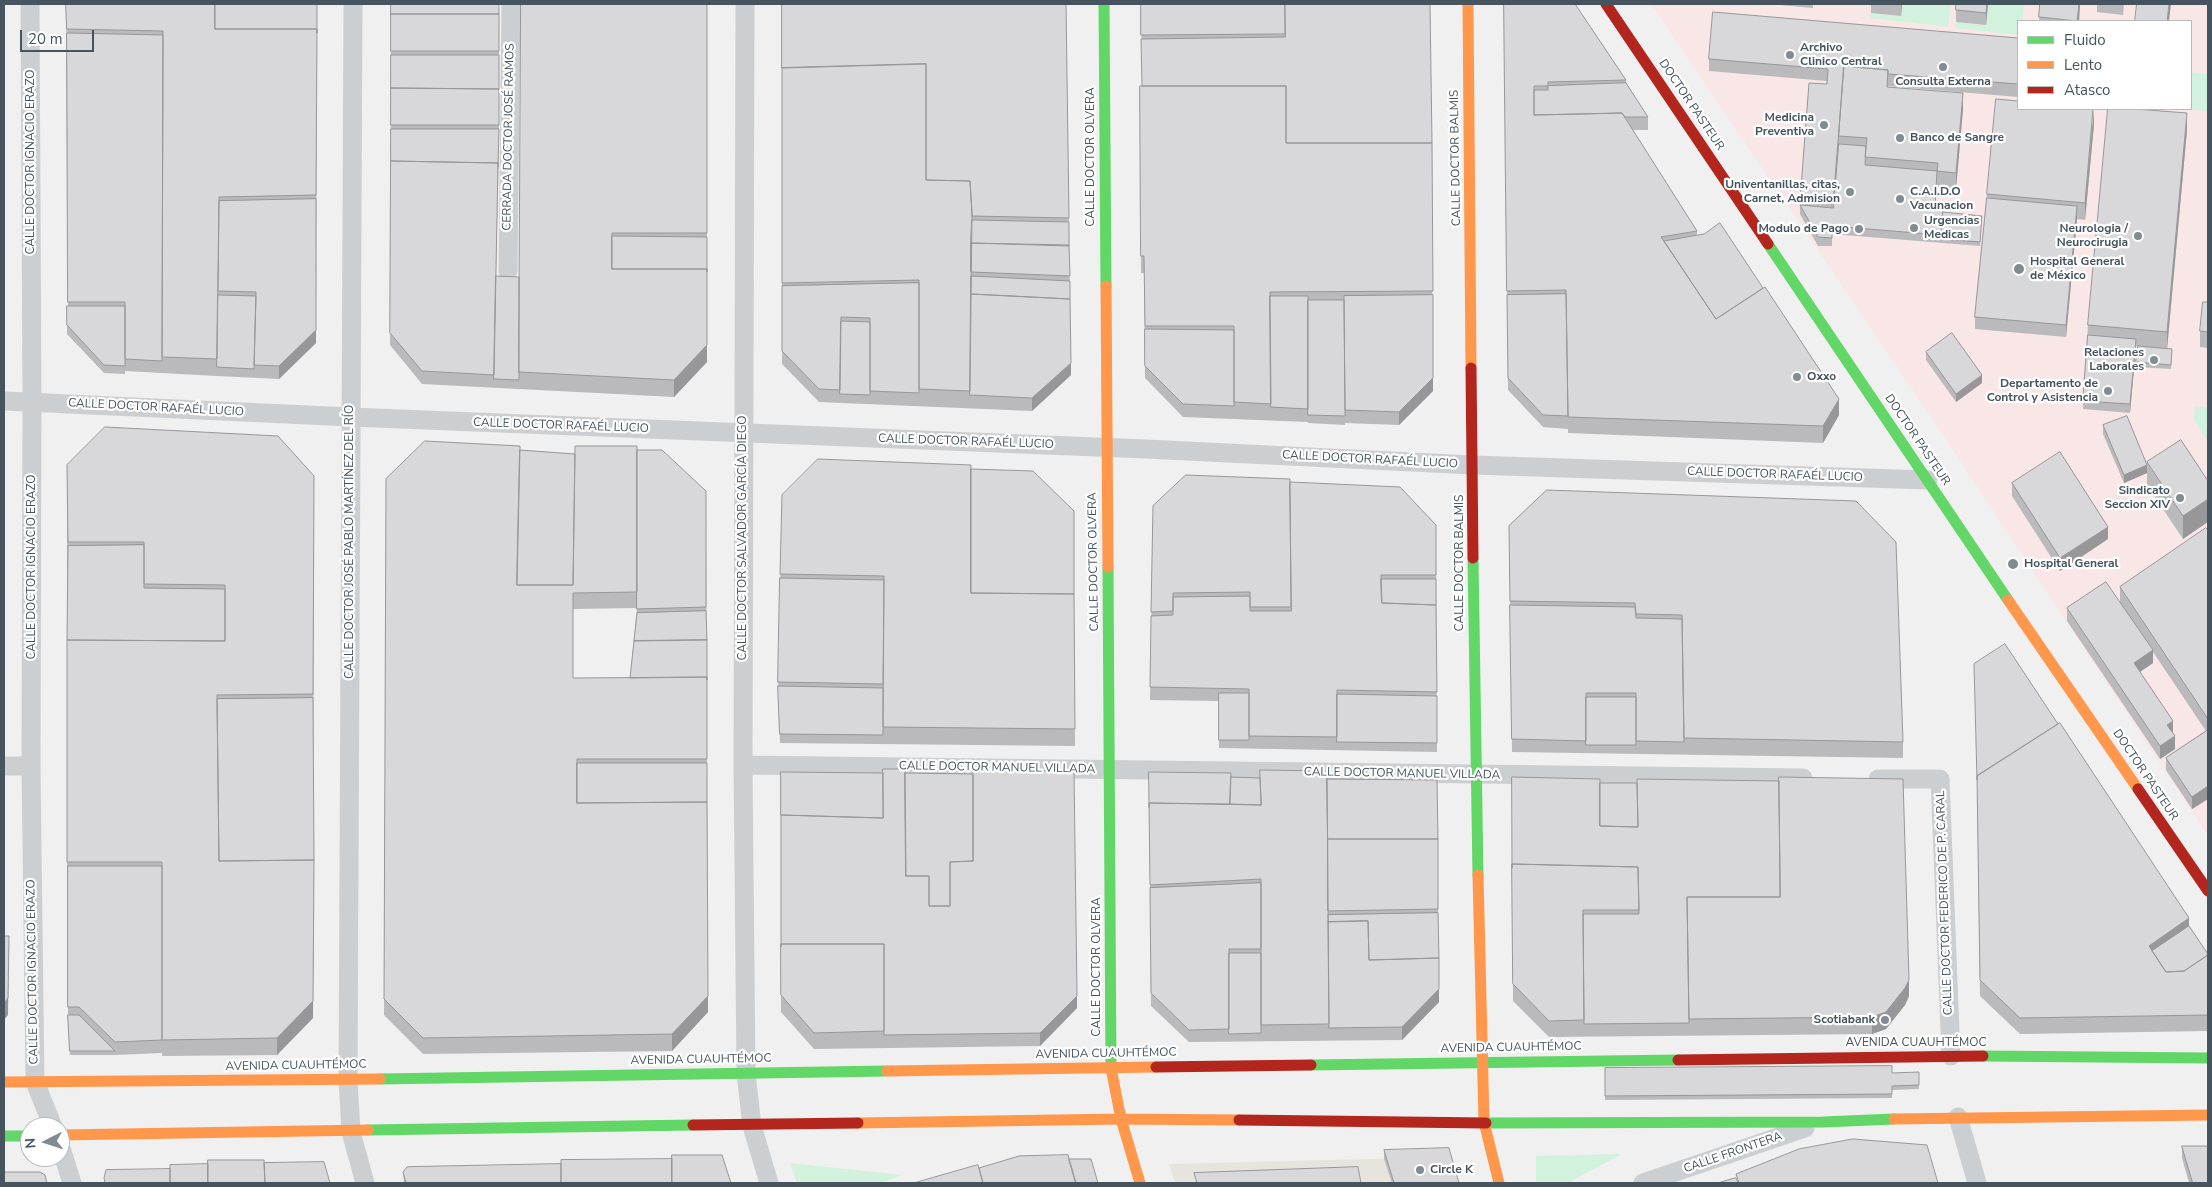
<!DOCTYPE html>
<html>
<head>
<meta charset="utf-8">
<style>
  body { margin:0 }
  #map { position:relative; width:2212px; height:1187px; overflow:hidden; background:#f1f0f0; font-family:"Nunito Sans",sans-serif }
  canvas { display:block }
  .frame { position:absolute; inset:0; border:5px solid #45545f; pointer-events:none }
  .legend { position:absolute; left:2017px; top:20px; width:175px; height:90px; box-sizing:border-box; background:#fff; border:1px solid #b5bbbf; margin:0; padding:6px 9px; list-style:none; font-size:15px; color:#45545f }
  .legend li { display:flex; align-items:center; gap:10px; height:25px }
  .legend b { width:25px; border:1px solid #b5bbbf }
  .north { position:absolute; left:20px; top:1117px; width:50px; height:50px; box-sizing:border-box; background:#fff; border:1px solid #b5bbbf; border-radius:50%; rotate:265deg; font-size:14px; font-weight:700; line-height:20px; text-align:center; color:#45545f }
  .north::after { content:''; display:block; margin:auto; width:18px; height:22px; background:#818b92; clip-path:polygon(50% 0,100% 100%,50% 72%,0 100%) }
  .scale { position:absolute; left:20px; top:30px; width:74px; height:22px; box-sizing:border-box; border:2px solid #45545f; border-top:0; padding-left:6px; font-size:15px; line-height:18px; white-space:nowrap; color:#45545f; -webkit-text-stroke:4px #fff; paint-order:stroke }
</style>
</head>
<body>
<div id="map">
<canvas width="2212" height="1187"></canvas>
<div class="frame"></div>
<ul class="legend">
<li><b style="height:6px;background:#63d668"></b>Fluido</li>
<li><b style="height:6px;background:#ff974d"></b>Lento</li>
<li><b style="height:6px;background:#b3261e"></b>Atasco</li>
</ul>
<div class="north">N</div>
<div class="scale">20 m</div>
</div>
<script>
const ctx = document.querySelector('canvas').getContext('2d');
ctx.lineJoin = 'round';
function fillPath(path, color) { ctx.fillStyle = color; ctx.fill(path, 'evenodd'); }
function trace(path, color, width, dash) { ctx.strokeStyle = color; ctx.lineWidth = width; ctx.lineCap = dash ? 'butt' : 'round'; ctx.setLineDash(dash || []); ctx.stroke(path); }
function drawText(font, color, halo, rows, align = 'center') {
  ctx.font = font + ' "Nunito Sans",sans-serif'; ctx.lineWidth = 4.5; ctx.setLineDash([]); ctx.textBaseline = 'middle'; ctx.strokeStyle = halo; ctx.fillStyle = color; for (const [text, x, y, turn = 0] of rows) {
    ctx.save(); ctx.translate(x, y); ctx.rotate((+turn || 0) * Math.PI / 180); ctx.textAlign = isNaN(turn) ? turn : align; if (halo) ctx.strokeText(text, 0, 0); ctx.fillText(text, 0, 0); ctx.restore();
  }
}
const commercial = new Path2D(`
  M1449,1157L1456,1183H1175L1169,1164Z`);
const medical = new Path2D(`
  M1651,4H2208V836L1939,429ZM2018,21H2191V109H2018Z`);
const green = new Path2D(`
  M1902,4H1951L1948,27L1870,18L1871,13L1901,16Z
  M1988,4H2024L2022,21H2018V35L1955,28L1956,22L1986,25Z
  M2191,72L2208,74V111L2180,109H2191Z
  M2195,406L2208,408V442L2194,420Z
  M1622,1154L1568,1183H1536V1156Z
  M790,1163L903,1175L881,1183H797Z`);
const street = new Path2D(`
  M30,4L32,402L31,766L35,1082L53,1127
  M353,4L348,1079L351,1132L365,1183
  M745,4L743,765L746,1073L752,1126L769,1183
  M508,271L511,4
  M4,401L351,417L1146,449L1473,465L1928,480
  M743,765L1803,778
  M4,766H31
  M1878,779H1940L1951,1056
  M1958,1117L1977,1183
  M60,1145L72,1183
  M1643,1183L1805,1128`);
const fast = new Path2D(`
  M1104,4L1106,286
  M1768,244L2008,600
  M1473,558L1478,875
  M1108,567L1111,1068
  M1983,1056L2208,1058
  M1311,1065L1678,1060
  M380,1079L887,1071
  M1486,1123L1823,1122L1894,1119
  M368,1130L693,1125
  M4,1136H30`);
const slow = new Path2D(`
  M1468,4L1471,368
  M1106,286L1108,567
  M2008,600L2138,789
  M1478,875L1484,1122L1499,1183
  M1111,1068L1121,1119L1140,1183
  M887,1071L1156,1067
  M4,1082L380,1079
  M1894,1119L2208,1115
  M858,1123L1121,1119L1239,1120
  M60,1135L368,1130`);
const jam = new Path2D(`
  M1606,4L1768,244
  M1471,368L1473,558
  M2138,789L2208,891
  M1678,1060L1983,1056
  M1156,1067L1311,1065
  M1239,1120L1486,1123
  M693,1125L858,1123`);
const wall = new Path2D(`
  M66,4L317,45L316,343L279,379L217,376V375V376L125,371V344V374L104,373L67,334V306H68Z
  M391,4H499V138L496,276L519,277L707,4V362L674,397L422,384L390,345Z
  M782,4H1066L1071,375L1032,411L819,402L782,364Z
  M1141,4H1430L1433,391L1399,425L1345,423V425L1308,423V322V422L1183,417L1145,378L1144,273H1141L1140,86H1142Z
  M1504,4L1626,80V83L1648,117V130H1632L1697,231V235L1839,415L1823,443L1568,433V429L1543,427L1508,390Z
  M1768,4H1813V8Z
  M1871,4H1902L1901,16L1871,13Z
  M1956,4H1988L1986,25L1956,22Z
  M2040,4H2080L2079,21H2039Z
  M2097,4H2124L2123,15L2097,12Z
  M2018,38V97L1888,86V87L1963,109L1956,189L1937,188V186L1935,208L1943,212L1982,216L1980,246L1832,234V246H1818L1800,214V201L1827,81L1709,71V59Z
  M2094,124L2085,220L2077,219L2066,337L1975,329V317L1987,194Z
  M2187,130L2167,349L2172,353L2171,369L2136,367L2138,346L2157,348L2136,346L2130,413L2083,409L2088,325Z
  M2208,302V348L2200,347V331Z
  M1926,352L1982,383L1956,402L1926,360Z
  M2103,425L2147,464V462L2208,481L2183,539L2147,485V473L2124,483L2103,434Z
  M520,450L575,454L637,450L706,491L708,1012L672,1051L423,1054L384,1015L386,479ZM637,608L630,678H573V609Z
  M67,465L314,476L313,1018L277,1055L162,1056V1053L115,1055H70L68,1019V879H67Z
  M971,469L1074,597L1075,746L780,743L778,682L782,495Z
  M1290,482L1436,525L1437,752L1219,748V701L1150,700L1153,506Z
  M2012,483L2108,539L2060,571L2012,496Z
  M1547,490L1903,742V758L1512,752L1509,526Z
  M2208,530V799L2192,809L2166,770V758L2206,731L2153,652V663L2140,672L2173,733L2175,749L2160,759L2067,621V608L2120,602V587Z
  M781,772L905,773L1077,1008L1040,1046L814,1049L781,1012Z
  M1149,772L1231,777L1437,780L1439,1002L1402,1040L1189,1042L1151,1006Z
  M1512,777L1600,783L1909,996L1905,1005L1886,1029L1872,1034L1549,1037L1513,1001Z
  M1977,793L2189,926L2208,954V1031L2020,1034L1980,996Z
  M1605,1068L1892,1073L1919,1072V1089L1892,1090V1098L1605,1100Z
  M2182,1146L2208,1183H2189L2182,1158Z
  M1384,1150L1459,1183H1392L1384,1159Z
  M403,1172L731,1183H404Z`);
const shadedWall = new Path2D(`
  M1901,4H1902L1901,16Z
  M1987,4H1988L1986,25V13Z
  M2079,4H2080L2079,21H2077Z
  M2169,4H2171L2169,21H2167Z
  M1963,93V109L1956,189V173Z
  M2094,109V124L2085,220V203Z
  M2187,113V130L2167,349V332Z
  M2077,206V219L2066,337V325Z
  M316,330V343L279,379V366Z
  M2136,339V347L2130,413V404Z
  M707,345V362L674,397V380Z
  M1071,363V375L1032,411V398Z
  M1982,375V383L1956,402V394Z
  M1433,378V391L1399,425V412Z
  M1839,399V415L1823,443V426Z
  M2147,465V473L2124,483V475Z
  M2208,499V522L2183,539V516Z
  M2108,527V539L2060,571V558Z
  M2153,650V663L2134,676V663Z
  M2173,721V734L2167,725Z
  M2175,736V749L2160,759V746Z
  M2208,786V799L2192,809V797Z
  M314,860L313,1018L277,1055V1038Z
  M2189,918V934L2153,960L2149,946Z
  M9,936L8,1015L4,1020V1003Z
  M1909,980V996L1905,1005L1886,1029L1872,1034V1017Z
  M1439,989V1002L1402,1040V1027Z
  M708,996V1012L672,1051V1034Z
  M1077,996V1008L1040,1046V1033Z`);
const building = new Path2D(`
  M66,4H215V29H317L316,195L219,197L217,359L162,357L163,31L67,29Z
  M215,4H317V33V29H215Z
  M391,4H499V14H391Z
  M521,4H707V233H612V269H707V345L674,380L519,372Z
  M782,4H1066L1069,218L972,216L970,181L926,180V64L782,68Z
  M1141,4H1285V34L1141,35Z
  M1285,4H1430L1432,143H1286V86H1142L1141,39L1285,37Z
  M1504,4H1575L1626,80L1548,82V86H1534V115L1622,113L1697,231L1661,237L1716,319L1765,287L1839,399L1823,426L1568,417L1566,290L1507,291Z
  M1956,4H1987L1986,13L1956,10Z
  M2040,4H2079L2077,21L2039,17Z
  M2137,4H2169L2167,21H2135Z
  M1713,12L2018,38V84L1888,74V70L1844,66L1833,204L1800,201L1809,83L1827,84L1828,69L1709,59Z
  M391,14H499V51H391Z
  M67,33L163,35L162,361L125,359V302H68Z
  M391,55H499V89L391,88Z
  M926,64V180L970,181L972,212L970,391L919,389V280L782,283V68Z
  M1844,66L1888,70L1887,87L1963,93L1956,173L1937,171L1938,163L1865,157L1867,138L1839,136Z
  M1626,83L1648,117H1625L1622,113L1534,115V90H1548V86Z
  M1140,86H1286V143H1432L1433,291L1270,292L1271,404L1234,402V326H1145L1144,256H1141Z
  M391,88L499,89V125H391Z
  M1996,99L2018,101V109H2093L2085,203L1987,194Z
  M2108,109H2135L2187,113L2167,332L2088,325Z
  M391,129H499L498,167V163L391,161Z
  M1839,144L1866,146L1865,165L1937,171L1935,208H1943L1941,235L1832,226V238L1818,237L1800,205L1833,208Z
  M391,161L498,163L494,375L422,371L390,333Z
  M1987,198L2077,206L2066,325L1975,317Z
  M316,199V330L279,366L254,365L256,292L218,291L219,201Z
  M1943,212L1982,216L1980,242L1941,239Z
  M972,220L1069,222V246L971,243Z
  M1720,223L1763,288L1716,319L1664,241L1704,234Z
  M612,236L707,237V272V269H612Z
  M971,243L1069,245L1070,276L971,272Z
  M496,276L519,277V380L494,379Z
  M971,276L1070,281V299L971,294Z
  M919,283V393L870,391V318L841,317L840,390L819,389L782,351V286Z
  M971,294L1070,299L1071,363L1032,398L970,395Z
  M1566,294L1568,416L1543,415L1508,378L1507,295Z
  M218,295L256,296L254,369L217,367Z
  M1433,295V378L1399,412L1345,410L1344,296Z
  M1270,296H1308V409L1271,407Z
  M1308,300H1344L1345,416L1308,415Z
  M2203,302H2208V332L2200,331Z
  M67,306H125V366L104,365L67,325Z
  M841,321L870,322V395L840,394Z
  M1145,329L1234,330V406L1183,404L1145,366Z
  M1952,333L1982,375L1956,394L1926,352Z
  M2088,335L2136,339L2130,404L2083,401Z
  M2138,346L2172,349L2171,365L2136,362Z
  M2127,416L2147,465L2124,475L2103,425Z
  M105,427L278,436L314,476L313,694L217,695L219,861L314,860L313,1001L277,1038L162,1040V862H67V640L225,641V585L144,584V542H68L67,465Z
  M2181,440L2208,481V499L2183,516L2147,462Z
  M425,441L520,446L517,585H573L575,446H637V592L573,593V678L707,677V759H577V803L707,802L708,996L672,1034L423,1038L384,999L386,479Z
  M520,450L575,454L573,585H517Z
  M637,450H662L706,491V607L637,609Z
  M2060,452L2108,527L2060,558L2012,483Z
  M818,459L971,465V593L1074,594L1075,729L883,727L884,576L780,574L782,495Z
  M971,469L1033,471L1074,511V594L971,593Z
  M1186,475L1290,479L1291,607H1250V592L1173,593V611L1151,612L1153,506Z
  M1290,482L1400,487L1436,525V575H1381L1382,603L1436,605L1437,692L1337,690V737L1249,736V689L1150,687L1151,616L1173,615V597L1250,596V611H1291Z
  M1547,490L1856,501L1896,542L1903,742L1684,738L1682,615L1636,614L1635,603L1510,601L1509,526Z
  M2206,528L2208,530V719L2120,587Z
  M144,545V588L225,589V641L67,640L68,546Z
  M780,578L884,580L883,684L778,682Z
  M1381,579H1436V605L1382,603Z
  M2106,582L2153,650L2134,663L2173,721L2167,725L2175,736L2160,746L2067,608Z
  M1510,605L1635,607L1636,618L1682,619L1684,742L1636,741V693H1586V741L1512,739Z
  M706,611L707,640L634,641L637,613Z
  M707,640V680V677L630,678L634,641Z
  M2005,644L2058,724L1977,776V780L1974,664Z
  M778,686L883,688V735L780,734Z
  M1219,693H1249V740H1219Z
  M1337,694L1437,696V743L1337,742Z
  M1586,697H1636V745H1586Z
  M313,698L314,860L219,861L217,699Z
  M2060,723L2189,918L2149,946L2166,972L2184,971L2208,955V1015L2020,1018L1980,980L1977,776Z
  M2208,730V786L2192,797L2166,758Z
  M577,763H707V802L577,803Z
  M883,769H905L906,876H929V906H950V862L973,861V770L1074,771L1077,996L1040,1033L884,1035V944H781V947V815L883,818Z
  M1260,770L1327,771L1329,1024L1261,1025V879L1150,885L1149,803L1261,805Z
  M781,772L883,773V818L781,815Z
  M1149,772L1231,773L1230,804L1149,803V807Z
  M905,773L973,774V861L950,862V906H929V876H906Z
  M1231,777L1260,778L1261,805L1230,804Z
  M1512,777L1600,779V826L1638,827L1637,779L1779,781L1780,897H1687L1689,1023L1584,1024L1583,914H1639L1638,867L1512,864V868Z
  M1779,777L1903,779L1909,980L1905,988L1886,1012L1872,1017L1689,1019L1687,897H1780Z
  M1327,779L1437,780L1438,839H1328Z
  M1600,783H1637L1638,827L1600,826Z
  M1328,839H1438V909L1328,911Z
  M1512,864L1638,867L1639,910H1583L1584,1020L1549,1021L1513,984Z
  M68,866H162V1040L115,1042L79,1007H68Z
  M1261,883V949H1229V1029L1189,1030L1151,993L1150,888Z
  M1438,913L1439,958L1369,960L1368,921L1328,922V915Z
  M1368,921L1369,960L1439,958V989L1402,1027L1329,1028L1328,922Z
  M2189,926L2208,954V955L2184,971L2166,972L2152,951Z
  M4,936H9L8,998L4,1003Z
  M781,944H884V1031L814,1033L781,995Z
  M1229,953H1261V1033L1229,1034Z
  M68,1015H79L115,1051H70Z
  M1892,1066V1073L1919,1072V1085L1892,1086V1094L1605,1096V1068Z
  M1853,1139L1927,1145L1938,1183H1739L1736,1174L1799,1149Z
  M2182,1146H2208V1183H2193Z
  M1449,1148L1459,1183H1394L1384,1150Z
  M672,1155H722L731,1183H672Z
  M1068,1155L1076,1183H983L979,1168L1019,1156Z
  M672,1159V1183H561V1160Z
  M1069,1159H1091L1098,1183H1076Z
  M208,1160H264L265,1183H208Z
  M324,1162L330,1183H265L264,1163Z
  M208,1164V1183H170V1165Z
  M561,1164V1183H406L403,1172L407,1167Z
  M978,1165L983,1183H914Z
  M1358,1167L1361,1183H1197L1194,1173Z
  M170,1169V1183H105L104,1178L106,1170Z
  M4,1172H40L45,1175L47,1183H4Z
  M1736,1178L1738,1183H1718Z`);
const markers = [
  [1790,55,5,"#818b92"],
  [1943,67,5,"#818b92"],
  [1824,125,5,"#818b92"],
  [1900,138,5,"#818b92"],
  [1850,192,5,"#818b92"],
  [1900,199,5,"#818b92"],
  [1914,228,5,"#818b92"],
  [1859,229,5,"#818b92"],
  [2138,236,5,"#818b92"],
  [2019,269,6,"#818b92"],
  [2154,360,5,"#818b92"],
  [1797,377,5,"#818b92"],
  [2108,391,5,"#818b92"],
  [2180,498,5,"#818b92"],
  [2013,564,6,"#818b92"],
  [1885,1020,5,"#818b92"],
  [1420,1170,5,"#818b92"]
];
const poiNames = [
  ["Archivo",1800,48],
  ["Clinico Central",1800,62],
  ["Consulta Externa",1943,82,"center"],
  ["Medicina",1814,118,"right"],
  ["Preventiva",1814,132,"right"],
  ["Banco de Sangre",1910,138],
  ["Univentanillas, citas,",1840,185,"right"],
  ["Carnet, Admision",1840,199,"right"],
  ["C.A.I.D.O",1910,192],
  ["Vacunacion",1910,206],
  ["Urgencias",1924,221],
  ["Medicas",1924,235],
  ["Modulo de Pago",1849,229,"right"],
  ["Neurologia /",2128,229,"right"],
  ["Neurocirugia",2128,243,"right"],
  ["Hospital General",2030,262],
  ["de México",2030,276],
  ["Relaciones",2144,353,"right"],
  ["Laborales",2144,367,"right"],
  ["Oxxo",1807,377],
  ["Departamento de",2098,384,"right"],
  ["Control y Asistencia",2098,398,"right"],
  ["Sindicato",2170,491,"right"],
  ["Seccion XIV",2170,505,"right"],
  ["Hospital General",2024,564],
  ["Scotiabank",1875,1020,"right"],
  ["Circle K",1430,1170]
];
const streetNames = [
  ["DOCTOR PASTEUR",1691,105,56],
  ["CERRADA DOCTOR JOSÉ RAMOS",509,137,-89],
  ["CALLE DOCTOR OLVERA",1091,157,-90],
  ["CALLE DOCTOR BALMIS",1456,158,-91],
  ["CALLE DOCTOR IGNACIO ERAZO",31,162,-90],
  ["CALLE DOCTOR RAFAÉL LUCIO",156,408,3],
  ["CALLE DOCTOR RAFAÉL LUCIO",561,426,2],
  ["DOCTOR PASTEUR",1917,440,56],
  ["CALLE DOCTOR RAFAÉL LUCIO",966,442,2],
  ["CALLE DOCTOR RAFAÉL LUCIO",1370,460,3],
  ["CALLE DOCTOR RAFAÉL LUCIO",1775,475,2],
  ["CALLE DOCTOR SALVADOR GARCÍA DIEGO",743,538,-90],
  ["CALLE DOCTOR JOSÉ PABLO MARTÍNEZ DEL RÍO",350,542,-90],
  ["CALLE DOCTOR OLVERA",1094,562,-91],
  ["CALLE DOCTOR BALMIS",1460,563,-90],
  ["CALLE DOCTOR IGNACIO ERAZO",32,567,-90],
  ["CALLE DOCTOR MANUEL VILLADA",997,768,1],
  ["CALLE DOCTOR MANUEL VILLADA",1402,774,1],
  ["DOCTOR PASTEUR",2145,775,56],
  ["CALLE DOCTOR FEDERICO DE P. CARAL",1945,903,-92],
  ["CALLE DOCTOR OLVERA",1097,967,-90],
  ["CALLE DOCTOR IGNACIO ERAZO",33,972,-91],
  ["AVENIDA CUAUHTÉMOC",1916,1043],
  ["AVENIDA CUAUHTÉMOC",1511,1048,-1],
  ["AVENIDA CUAUHTÉMOC",1106,1054,-1],
  ["AVENIDA CUAUHTÉMOC",701,1060,-1],
  ["AVENIDA CUAUHTÉMOC",296,1066,-1],
  ["CALLE FRONTERA",1733,1153,-19]
];
fillPath(commercial, '#e6e4dd');
fillPath(medical, '#f8e7e6');
fillPath(green, '#d2f2dd');
trace(street, '#cccfd1', 19);
trace(fast, '#63d668', 11);
trace(slow, '#ff974d', 11);
trace(jam, '#b3261e', 11);
fillPath(wall, '#bababc');
fillPath(shadedWall, '#979799');
fillPath(building, '#d8d8db');
trace(building, '#979799', 1);
for (const [x, y, r, color] of markers) { const dot = new Path2D(); dot.arc(x, y, r, 0, 2 * Math.PI); ctx.fillStyle = color; ctx.fill(dot); trace(dot, '#fff', 2); }
drawText('bold 12px', '#45545f', '#fff', poiNames, 'left');
drawText('12px', '#45545f', '#fff', streetNames);
</script>
</body>
</html>
